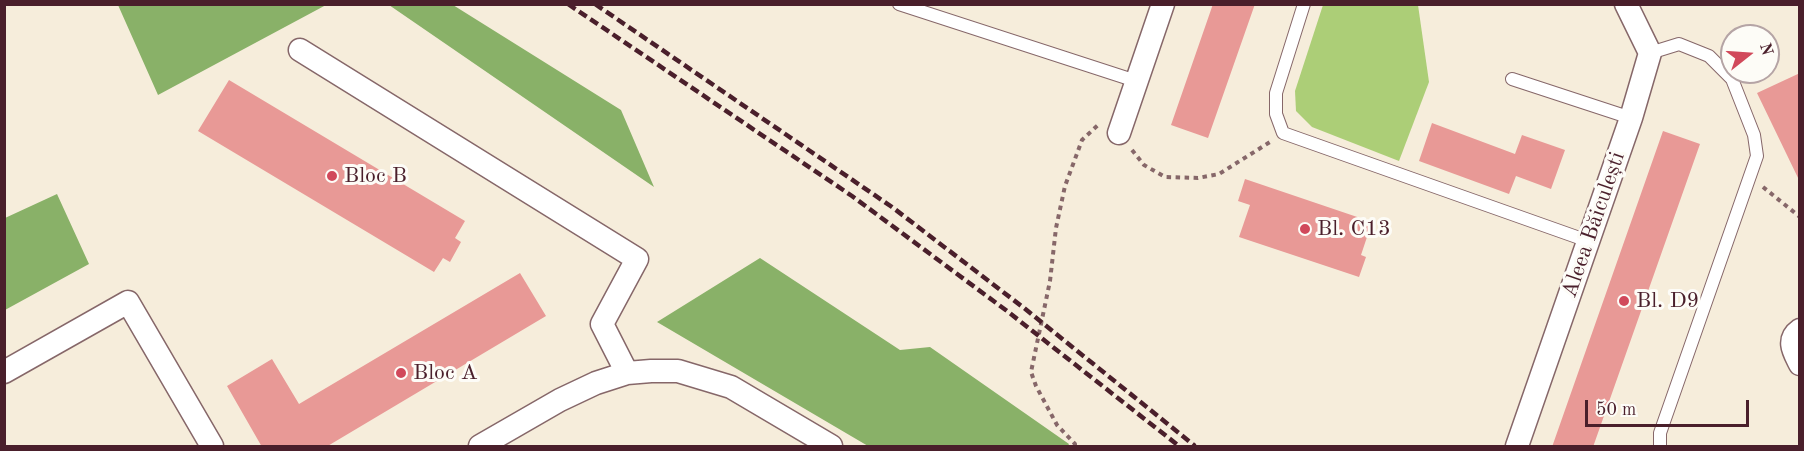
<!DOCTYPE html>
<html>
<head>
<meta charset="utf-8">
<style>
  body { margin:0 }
  #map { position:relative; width:1804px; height:451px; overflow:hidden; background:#f6eddb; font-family:"Old Standard TT",serif }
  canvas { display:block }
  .frame { position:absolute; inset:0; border:6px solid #4a1f2b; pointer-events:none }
  .north { position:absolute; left:1720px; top:24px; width:60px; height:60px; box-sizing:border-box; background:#fdfcf7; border:2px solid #b5a4a5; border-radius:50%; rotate:73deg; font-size:16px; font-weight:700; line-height:24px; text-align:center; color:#4a1f2b }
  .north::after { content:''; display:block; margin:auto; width:21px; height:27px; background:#d1495b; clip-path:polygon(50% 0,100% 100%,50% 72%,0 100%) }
  .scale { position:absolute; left:1585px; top:400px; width:164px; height:27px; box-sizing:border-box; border:3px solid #4a1f2b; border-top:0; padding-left:8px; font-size:18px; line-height:21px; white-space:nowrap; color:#4a1f2b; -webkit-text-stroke:4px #fdfcf7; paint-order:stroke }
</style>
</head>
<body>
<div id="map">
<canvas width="1804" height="451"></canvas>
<div class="frame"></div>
<div class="north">N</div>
<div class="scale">50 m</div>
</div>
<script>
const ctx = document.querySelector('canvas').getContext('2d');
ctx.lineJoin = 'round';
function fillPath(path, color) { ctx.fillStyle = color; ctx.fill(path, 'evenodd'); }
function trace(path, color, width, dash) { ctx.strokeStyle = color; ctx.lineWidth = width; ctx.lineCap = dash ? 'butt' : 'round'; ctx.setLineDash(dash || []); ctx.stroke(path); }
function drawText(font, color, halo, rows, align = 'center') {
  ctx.font = font + ' "Old Standard TT",serif'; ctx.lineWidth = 6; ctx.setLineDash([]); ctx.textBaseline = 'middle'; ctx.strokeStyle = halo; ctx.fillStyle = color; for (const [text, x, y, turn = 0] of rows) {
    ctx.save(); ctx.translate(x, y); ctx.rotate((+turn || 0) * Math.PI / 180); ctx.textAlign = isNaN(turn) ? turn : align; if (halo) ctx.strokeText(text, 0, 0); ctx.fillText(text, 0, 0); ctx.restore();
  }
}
const green = new Path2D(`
  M1323,5H1418L1429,82L1399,161L1312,127L1296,111L1295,91Z`);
const forest = new Path2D(`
  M118,5H326L158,95Z
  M389,5H453L621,110L654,187Z
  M57,194L89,264L5,310V218Z
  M760,258L900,350L930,347L1069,444L1068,446H868L657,322Z`);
const building = new Path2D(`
  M1213,4H1255L1208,138L1171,125Z
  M1800,73V182L1757,93Z
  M229,80L465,221L455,238L461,242L450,262L443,258L434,272L198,131Z
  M1432,123L1515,154L1522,135L1565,150L1551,189L1516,176L1509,194L1419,161Z
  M1663,131L1700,144L1593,447H1552Z
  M1245,179L1372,222L1361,255L1366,257L1359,277L1239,237L1250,205L1238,201Z
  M520,273L546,316L326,447H262L227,386L272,359L299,404Z`);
const path = new Path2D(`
  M1132,150L1144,165L1165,177L1198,178L1219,174L1270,142
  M1763,187L1800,217
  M1075,446V444L1057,425L1036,386L1031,372L1050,281L1056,228L1065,186L1082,140L1098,125`);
const service = new Path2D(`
  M899,4L1136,81
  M1304,4L1276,93V114L1283,133L1588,241
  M1650,53L1679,44L1709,56L1732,79L1754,135L1757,156L1660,433V446
  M1512,79L1631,118`);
const minor = new Path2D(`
  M300,50L637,259L602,324L627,373
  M1119,133L1163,4
  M1800,330C1786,340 1794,352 1800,364
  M4,372L128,302L212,446
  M480,446L560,400L596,383L627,373L651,371H678L731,387L831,446
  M1517,446L1631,118L1650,53L1626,4`);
const rail = new Path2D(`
  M568,4L852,196L1007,311L1179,446
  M595,4L892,207L1024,308L1195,446`);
const markers = [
  [332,176,6,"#d1495b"],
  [1305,229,6,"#d1495b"],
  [1624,301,6,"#d1495b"],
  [401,373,6,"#d1495b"]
];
const poiNames = [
  ["Bloc B",344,176],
  ["Bl. C13",1317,229],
  ["Bl. D9",1636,301],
  ["Bloc A",413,373]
];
const streetNames = [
  ["Aleea Băiculești",1594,225,-71]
];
fillPath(green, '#acce77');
fillPath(forest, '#89b168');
fillPath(building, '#e89996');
trace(service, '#866769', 14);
trace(minor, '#866769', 25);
trace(path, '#866769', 4, [4.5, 4.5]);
trace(service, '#fff', 12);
trace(minor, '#fff', 22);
trace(rail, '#4a1f2b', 4.5, [9, 4.5]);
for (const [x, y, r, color] of markers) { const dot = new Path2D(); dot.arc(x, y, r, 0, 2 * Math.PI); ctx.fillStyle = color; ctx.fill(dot); trace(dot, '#fdfcf7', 2); }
drawText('22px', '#4a1f2b', '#fdfcf7', poiNames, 'left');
drawText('22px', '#4a1f2b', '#fdfcf7', streetNames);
</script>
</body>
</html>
